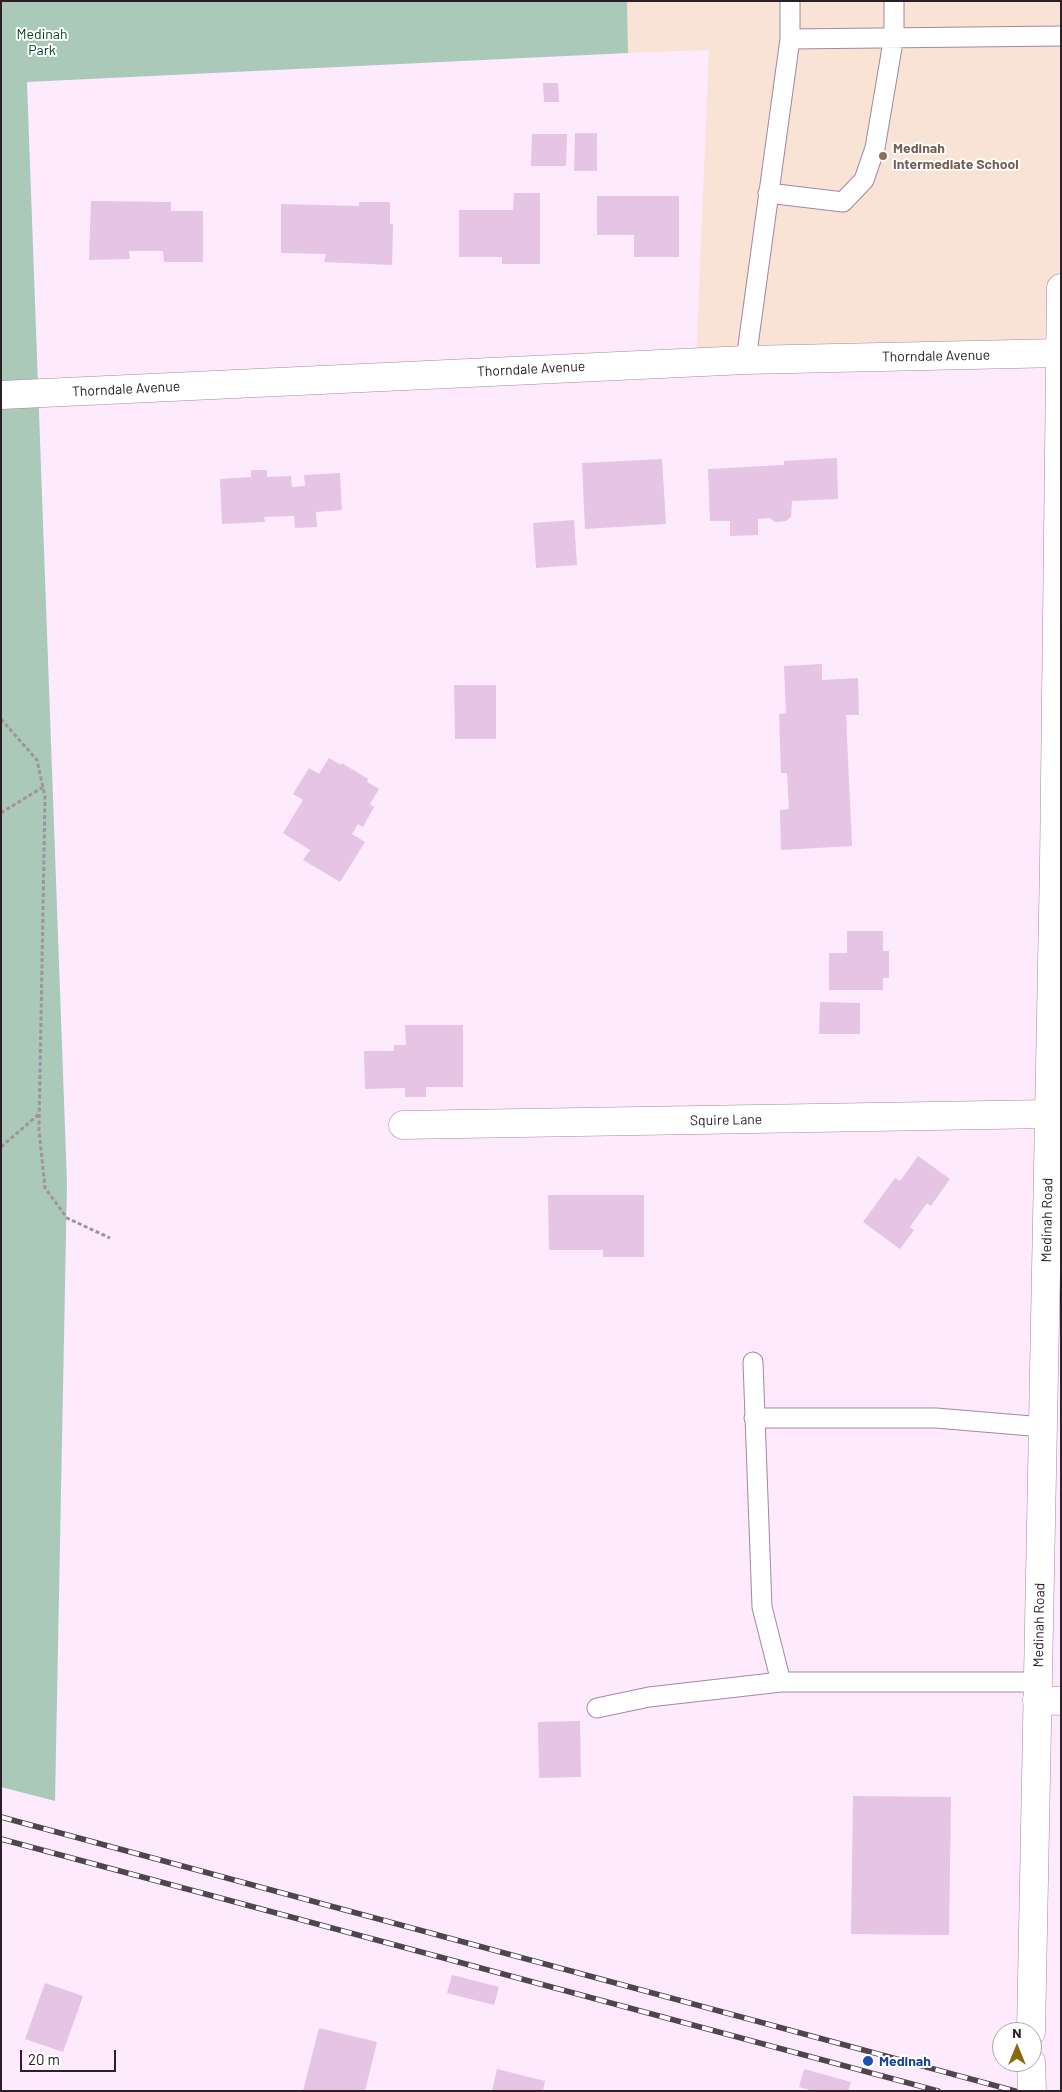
<!DOCTYPE html>
<html>
<head>
<meta charset="utf-8">
<style>
  body { margin:0 }
  #map { position:relative; width:1062px; height:2092px; overflow:hidden; background:#fdebfd; font-family:Barlow,sans-serif }
  canvas { display:block }
  .frame { position:absolute; inset:0; border:2px solid #2b202a; pointer-events:none }
  .north { position:absolute; left:992px; top:2022px; width:50px; height:50px; box-sizing:border-box; background:#fff; border:1px solid #aaa6aa; border-radius:50%; rotate:0deg; font-size:14px; font-weight:700; line-height:20px; text-align:center; color:#2b202a }
  .north::after { content:''; display:block; margin:auto; width:18px; height:22px; background:#8a6b0b; clip-path:polygon(50% 0,100% 100%,50% 72%,0 100%) }
  .scale { position:absolute; left:20px; top:2050px; width:96px; height:22px; box-sizing:border-box; border:2px solid #2b202a; border-top:0; padding-left:6px; font-size:15px; line-height:18px; white-space:nowrap; color:#2b202a; -webkit-text-stroke:4px #fff; paint-order:stroke }
</style>
</head>
<body>
<div id="map">
<canvas width="1062" height="2092"></canvas>
<div class="frame"></div>
<div class="north">N</div>
<div class="scale">20 m</div>
</div>
<script>
const ctx = document.querySelector('canvas').getContext('2d');
ctx.lineJoin = 'round';
function fillPath(path, color) { ctx.fillStyle = color; ctx.fill(path, 'evenodd'); }
function trace(path, color, width, dash) { ctx.strokeStyle = color; ctx.lineWidth = width; ctx.lineCap = dash ? 'butt' : 'round'; ctx.setLineDash(dash || []); ctx.stroke(path); }
function drawText(font, color, halo, rows, align = 'center') {
  ctx.font = font + ' Barlow,sans-serif'; ctx.lineWidth = 4; ctx.setLineDash([]); ctx.textBaseline = 'middle'; ctx.strokeStyle = halo; ctx.fillStyle = color; for (const [text, x, y, turn = 0] of rows) {
    ctx.save(); ctx.translate(x, y); ctx.rotate((+turn || 0) * Math.PI / 180); ctx.textAlign = isNaN(turn) ? turn : align; if (halo) ctx.strokeText(text, 0, 0); ctx.fillText(text, 0, 0); ctx.restore();
  }
}
const education = new Path2D(`
  M627,1H1061L1059,353L696,362L709,50L628,53Z`);
const green = new Path2D(`
  M1,1H627L628,53L27,82L67,1183L55,1801L1,1787Z`);
const building = new Path2D(`
  M543,83H558L559,102H544Z
  M575,133H597V171H574Z
  M532,134H567L566,166H531Z
  M514,193H540V264H502V257H459V210H513Z
  M597,196H679V257H634V235H597Z
  M91,201L171,202V211H203V262H164L163,251H129L130,259L89,260Z
  M359,202H390V224H393L392,265L324,262L326,254L281,253V204L359,206Z
  M837,458L838,499L792,501L791,517L786,521L775,522L770,518L758,519V535L730,536V521H710L708,469L784,465V461Z
  M662,459L666,524L585,529L582,463Z
  M251,470H267V477L291,476L292,487L305,486L304,475L340,473L342,510L316,512L317,527L295,528L294,516L264,517L265,522L222,524L220,479L251,477Z
  M574,520L577,565L536,568L533,523Z
  M822,664V680L858,678L859,715H846L852,846L781,850L780,810L789,809L787,773H781L779,714L786,713L784,666Z
  M454,685H496V739H455Z
  M329,758L341,765L342,763L368,779L367,782L379,789L370,804L374,807L363,827L358,824L352,834L365,842L340,882L303,860L310,850L283,833L303,800L293,794L309,768L319,774Z
  M847,931H883V951H889V978H883V990H829V953H847Z
  M820,1002L860,1003V1034H819Z
  M405,1025H463V1087H426V1097H405V1088L365,1089L364,1051H394V1045H406Z
  M918,1156L950,1179L931,1206L927,1203L910,1227L914,1230L900,1249L863,1222L895,1178L900,1181Z
  M548,1195H644V1257H603V1250H549Z
  M580,1721L581,1777L539,1778L538,1722Z
  M853,1796L951,1797L949,1935L851,1934Z
  M452,1975L499,1987L494,2005L447,1993Z
  M45,1983L83,1996L63,2052L25,2039Z
  M319,2028L377,2042L365,2091H303Z
  M497,2069L545,2081L543,2091H492Z
  M804,2069L851,2082L848,2091H814L799,2087Z`);
const path = new Path2D(`
  M1,719L37,760L45,797L39,1130L45,1188L67,1218L110,1238
  M1,813L43,787
  M1,1147L39,1114`);
const service = new Path2D(`
  M790,39L1061,36
  M768,193L843,202L864,180L875,148L894,36V1
  M746,360L790,39V1
  M753,1362L762,1607L781,1682
  M754,1418H936L1043,1427
  M597,1708L649,1697L781,1682H1038`);
const minor = new Path2D(`
  M1,395L746,360L1061,353
  M403,1125L1049,1114
  M1037,1700L1061,1701`);
const secondary = new Path2D(`
  M1031,2032L1054,864L1061,288
  M1031,2062L1032,2091`);
const rail = new Path2D(`
  M1,1817L1015,2091
  M1,1839L938,2091`);
const markers = [
  [883,156,5,"#8d6e63"],
  [868,2061,6,"#1a4fb4"]
];
const parkNames = [
  ["Medinah",42,34],
  ["Park",42,50]
];
const educationNames = [
  ["Medinah",893,148],
  ["Intermediate School",893,164]
];
const streetNames = [
  ["Thorndale Avenue",936,356,-1],
  ["Thorndale Avenue",531,369,-3],
  ["Thorndale Avenue",126,389,-3],
  ["Squire Lane",726,1120,-1],
  ["Medinah Road",1047,1220,-89],
  ["Medinah Road",1039,1625,-89]
];
const transitNames = [
  ["Medinah",879,2061]
];
fillPath(education, '#f8e3d5');
fillPath(green, '#aac9b9');
fillPath(building, '#e5c4e4');
trace(service, '#a388a3', 21);
trace(minor, '#a388a3', 29);
trace(secondary, '#a388a3', 29);
trace(path, '#a192a0', 3, [4, 2.5]);
trace(service, '#fff', 19);
trace(minor, '#fff', 28);
trace(secondary, '#fff', 28);
trace(rail, '#50444f', 5.5);
trace(rail, '#fff', 4, [11]);
for (const [x, y, r, color] of markers) { const dot = new Path2D(); dot.arc(x, y, r, 0, 2 * Math.PI); ctx.fillStyle = color; ctx.fill(dot); trace(dot, '#fff', 2); }
drawText('14px', '#07422c', '#fff', parkNames);
drawText('bold 14px', '#785e54', '#fff', educationNames, 'left');
drawText('14px', '#2b202a', '#fff', streetNames);
drawText('bold 14px', '#164399', '#fff', transitNames, 'left');
</script>
</body>
</html>
